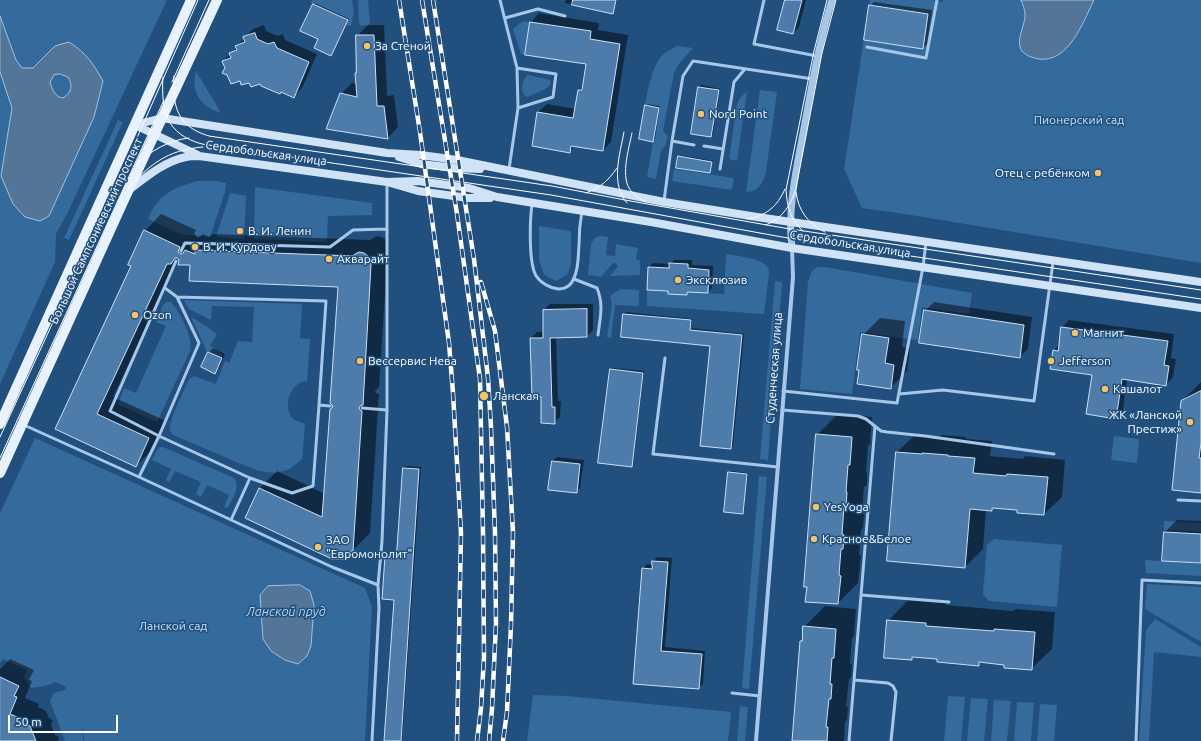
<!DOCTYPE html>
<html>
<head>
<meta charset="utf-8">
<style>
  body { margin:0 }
  #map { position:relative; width:1201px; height:741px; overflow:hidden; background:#21507f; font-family:Ubuntu,sans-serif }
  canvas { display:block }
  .scale { position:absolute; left:8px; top:715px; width:110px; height:18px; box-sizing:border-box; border:2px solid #fff; border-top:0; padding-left:5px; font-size:12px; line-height:14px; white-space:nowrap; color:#fff; -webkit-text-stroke:3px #21507f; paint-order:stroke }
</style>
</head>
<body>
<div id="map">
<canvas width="1201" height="741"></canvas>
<div class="scale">50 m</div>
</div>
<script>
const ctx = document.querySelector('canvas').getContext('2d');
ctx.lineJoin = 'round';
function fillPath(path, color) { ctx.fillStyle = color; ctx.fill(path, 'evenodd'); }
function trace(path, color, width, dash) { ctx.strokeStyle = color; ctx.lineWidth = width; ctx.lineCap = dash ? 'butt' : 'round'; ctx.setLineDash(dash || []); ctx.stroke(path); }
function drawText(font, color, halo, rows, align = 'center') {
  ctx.font = font + ' Ubuntu,sans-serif'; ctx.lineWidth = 3; ctx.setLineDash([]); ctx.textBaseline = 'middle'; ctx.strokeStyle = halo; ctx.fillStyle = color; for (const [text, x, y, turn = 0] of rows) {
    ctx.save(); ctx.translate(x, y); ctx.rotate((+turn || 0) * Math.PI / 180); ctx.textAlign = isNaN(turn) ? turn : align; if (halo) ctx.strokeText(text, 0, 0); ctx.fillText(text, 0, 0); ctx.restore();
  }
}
const green = new Path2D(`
  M0,0H167L67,214L56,234L55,262L0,384Z
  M312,0H352L354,11L351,26L346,25L348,20L311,3Z
  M358,0H368L370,22L369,25L360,26C358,21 359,7 358,0Z
  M870,0H933L942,2L943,0H1201V263L905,214L862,208L844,169Z
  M523,21L530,22L525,55L521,54L513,29Z
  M677,46L693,48L678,65L674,73L663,131L668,136L666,144L661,151L656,179L647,177L659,108L645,105C648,90 652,62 666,52C669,50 674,48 677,46Z
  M196,71L221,113C200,106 191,93 196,71Z
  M528,75L550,80L551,84L547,88L528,97L525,96C520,90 522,80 528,75Z
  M760,90L777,92L766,171C765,178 761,188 753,191C751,192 748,191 746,192Z
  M747,91L737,161L729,159L737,104L740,98Z
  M118,120L123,122L69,240L64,238Z
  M674,169L734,178L732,190L672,181Z
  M198,181H216L226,183L225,192L210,237L180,234L148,219C159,194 172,188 198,181Z
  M255,187L372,203V215L328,216L327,242L254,239Z
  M230,193L246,196L244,239L216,237Z
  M539,226L571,231V264L567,275L556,281L544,275L539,260Z
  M600,236L608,237L606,255L615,256L616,244L638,248L636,259L640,260V275L610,276L618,266L614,262L601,277L588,275L591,244L595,238Z
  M726,254C736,256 764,258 768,268C769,270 769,272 769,274L764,314L647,306V290L668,291V294L686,295L687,292L724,294Z
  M817,267H825L972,293L969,314L922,307L918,340L860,332L852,394L800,389L808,282L812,271Z
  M775,281L782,282L768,460L760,459Z
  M620,289L639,290V306L615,305L611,338L607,337L612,304L610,296Z
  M184,300L302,304L300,338L310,339L307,381C292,381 283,403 291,416C294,421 300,422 305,424L302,459L290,469L276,473L260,471L241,464L173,435C172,433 170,431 170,430C168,421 185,389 189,379L194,376L216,384L225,361L229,363L238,341L252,342L254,307L212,306L211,320L189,309Z
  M167,302H171C178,309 189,330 190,341C191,344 190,347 190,351L157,422L118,404L124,388L136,393L166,326L156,322L163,305Z
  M191,317L206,326L217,334L210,345L223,355L222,357L206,350Z
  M1114,436L1139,439L1137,463L1111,460Z
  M35,438L365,588L372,607L365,741H84L82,726L83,741H65L50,701L54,693L65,690L66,687L55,682L45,686L31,688L24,676L27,670L5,660L3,659L0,663V513Z
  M160,447H163L234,478C241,487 232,499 228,508L224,507L229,495L207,485L201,497L196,494L201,482L175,471L169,482L166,480L171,469L152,460L157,450Z
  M759,476L767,477L749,689L742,688Z
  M1164,521L1201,523V532L1164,530Z
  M994,539L1062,545L1057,607L989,601L983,594L987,545Z
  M1145,560L1201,564V576L1146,573Z
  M1147,584L1201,587V642L1145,609Z
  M1155,619L1201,647V657L1154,652L1149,741H1139L1146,630Z
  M533,695L567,696L731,712L728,741H527Z
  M948,696L965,697L961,741H944Z
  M971,698L988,699L984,741H967Z
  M994,700L1011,701L1007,741H991Z
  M1017,702L1034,703L1031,741H1014Z
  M1040,704L1057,705L1054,741H1037Z
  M740,706L748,707L745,741H737Z`);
const water = new Path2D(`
  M1021,0H1094C1083,22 1069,63 1039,59C1033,58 1026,56 1022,51C1015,41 1025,26 1025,15C1025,10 1023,5 1021,0Z
  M0,16L16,60L22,68H33L55,46L69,42C87,54 93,63 103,81L94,117L49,216L40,221L25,217L13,204L1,176L12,108L0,72ZM60,74L68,77C73,86 72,92 63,98C55,97 52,89 50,82L54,75Z
  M300,585L310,591L314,605L311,646L307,656L298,664L285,660L271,651L263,639L260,595L268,586Z`);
const shadow = new Path2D(`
  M566,0H617L614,11L613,13L565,3Z
  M786,0H806L799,27L793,33Z
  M874,2L932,10L927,44L923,48L870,6Z
  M315,3L349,19L331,55L319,39L314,5Z
  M539,13L599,23L598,30L628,35L611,142L603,150L575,146L570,151L538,112L547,104L576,109L579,90L583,85L587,64L526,54L531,22Z
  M264,25L266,31L278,36L283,34L285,40L317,54L302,88L294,96L282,91L280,93L260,83L240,80L226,68L223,61L237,47V46L253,29Z
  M368,25H384L387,96L394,95L398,127L388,138L341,94L352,83L357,84V36Z
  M701,85L720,89L713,134L711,136L692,133L699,87Z
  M647,104L660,106L655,139L653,141L646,106Z
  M680,155L713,161L711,170L709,172L679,157Z
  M161,214L196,230L194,234L198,238L203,234L209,237L213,234L370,240L377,236L381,237L385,239L388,248L379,387L375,391L377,394H379L370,533L347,556L246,518L260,488L277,471L325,494L330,409L334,406L339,286L180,259L178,258L113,397L166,421L153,449L136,466L56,429L132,266L145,231Z
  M674,260H692V265L713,266L712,288L708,292L689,291L686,294L669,290L648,289L649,267L653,263L670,264Z
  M934,302L1032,317L1028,349L1019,357L925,311Z
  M550,304H593V330L587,336H556L558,401H561L560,417L554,423L542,396L531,338L537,332H544V310Z
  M625,312L692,319L691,328L744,334L733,446L731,448L711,345L622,336L624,314Z
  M880,318L905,321L902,347L910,348L907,371L890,388L863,335Z
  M1069,320L1174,334L1171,358L1176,359L1173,377L1166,385L1127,379L1123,410L1115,418L1093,374L1054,350L1060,344L1062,327Z
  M213,348L225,354L219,368L215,372L209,352Z
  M612,368L644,371L633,464L631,466L611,369Z
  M1201,382V492L1182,401Z
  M838,414L872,417L870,444L868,445L866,472H867V485L864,487L862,514H864L863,528L861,530L859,555H861L858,583L838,603L817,435Z
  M915,435L940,437L941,435L966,437V439L992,441L990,456L1023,459L1025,456L1065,460L1062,497L1044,514L1018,509L994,507L991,510L986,509L983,549L965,567L897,452Z
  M557,457L584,460L580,488L576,492L552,461Z
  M405,466L421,467L402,741H385L395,599L386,557L388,555L397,556L404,468Z
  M731,471L748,473L744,511L742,513L729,473Z
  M1177,520L1201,521V562L1163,560L1165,532Z
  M657,557L672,558L665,647L705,651L703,684L698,688L634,683L643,568L647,564L653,565V562Z
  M908,600L946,603V605L1013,611L1015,609L1055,612L1052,649L1031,669L1005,664L982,662L978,665L938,658L914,656L912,659L888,621Z
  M825,606L856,609L854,636L852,638L850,664H852L851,677L849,679L846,707H848L847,720L845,722L844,741H793L801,641L804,639V627Z
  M10,659L34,670L29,680L32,681L25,698L39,704L38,707L46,711L49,718L53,720L51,725L55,735L59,737L58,741H0V669Z`);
const building = new Path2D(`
  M573,0H616L613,14L572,5Z
  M785,0H802L793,34L777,30Z
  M313,4L348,20L331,56L314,48L318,39L300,31Z
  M869,5L928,14L923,49L864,40Z
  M530,22L591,31L590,39L620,44L603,151L571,146L570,153L532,146L537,112L573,118L578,90H582L586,64L525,55Z
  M255,33L257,39L268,44L274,42L277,48L309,62L294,98L281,92L280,94L261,86L260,84L251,87L249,83L241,85L240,81L231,84L227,75L222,73L225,68L222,61L231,58L229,53L237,50L235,46L245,42L243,37Z
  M356,35H374L377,106H384L388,139L326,129L340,93L357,97L355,73H356Z
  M698,87L719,90L711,137L691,134Z
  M645,105L659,108L653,142L639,139Z
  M678,156L712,162L710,173L676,168Z
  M144,230L180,247L178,252L181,254L183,253L185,250L195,254V250L353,256L355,254L359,252L364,253L368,256L371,265L363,405L360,406L359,408L360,410L362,411L353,551H351L348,557L343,559H332L245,518L259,488L322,517L330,409L332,408L333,406L330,403L338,287L189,281L190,265H178L179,260L177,258H175L171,264H167L97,414L149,438L136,467L55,429L131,266L128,265Z
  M669,263L688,264V268L709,270L708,293L687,292V295L668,294V291L647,290L648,267L669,268Z
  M587,309V337L550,338L552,407H555V424L541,423V397H532L530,338H543V310Z
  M924,310L1024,325L1020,358L919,343Z
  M623,314L691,320L690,330L742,335L731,449L700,446L710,346L621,337Z
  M1061,327L1168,341L1164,365L1169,366L1166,386L1122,379L1116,419L1086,414L1092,375L1050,369L1053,350L1058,351Z
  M862,334L889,338L885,363L894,365L891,389L857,384L859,370H857Z
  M208,352L222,358L215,374L201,367Z
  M610,369L643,373L632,467L598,463Z
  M1201,391V443L1199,458H1201V493L1172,490L1181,401Z
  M816,434L852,437L850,465H848L846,492H847L846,506H844L842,534L844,535L843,549H841L839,575L841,576L838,604L805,602L807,587H804Z
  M896,452L922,454V453L948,455V456L975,458L973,473L1006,476L1007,474L1048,477L1044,515L1017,513V510L992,508V511L970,509L965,568L887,561Z
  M552,461L580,464L577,493L548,490Z
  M403,468L419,469L401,741H384L394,600L382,599L385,556L396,557Z
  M728,472L747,474L743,514L724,512Z
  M1164,532L1201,534V563L1162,561Z
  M652,561L668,562L661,651L702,654L699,689L633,684L642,568L652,569Z
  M887,620L926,623V626L994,631V629L1035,632L1032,670L1004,668V665L979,662V666L937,662V659L912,657V660L884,658Z
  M803,626L836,629L834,658H832L830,684H832L831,699H829L826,727H828L827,741H792L800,641H802Z
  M0,677L19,686L14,696L17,697L10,714L24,720L22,723L30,726L36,741H0Z`);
const service = new Path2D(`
  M500,0L517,68L518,108L509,169
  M764,0L754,44L817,56
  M505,18L538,9L565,16
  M867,47L926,58L937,0
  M517,68L556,74L553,97L518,108
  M694,145L672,141L683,76L693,61L813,79
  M704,146L723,149
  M720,169L734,82L745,69
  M664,201L672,141
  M532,204C530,219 528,266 537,277C541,283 550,288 558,289C566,289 571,286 574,278C579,268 578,256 579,245C579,233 580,222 582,211
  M181,251L185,243L330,247L353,230L386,229
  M176,261L110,411L159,436L250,478L292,493L313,486L319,405
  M574,279L597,288C604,305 600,318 598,335
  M165,288L177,297L326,301L319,405L330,406
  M665,358L653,454L778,467
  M783,391L897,403L923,267L926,242
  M899,394L943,390L1034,401L1053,262
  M362,408L387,410
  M782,410L858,416L866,419L881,431L887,432L925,436L1054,454
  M24,425L139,477L332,567L378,585L382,541L387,410V184
  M139,477L159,436L199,343L177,297
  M1178,500L1201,501
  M231,520L250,478
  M861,595L949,602
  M854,680L888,683L893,686L896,692L891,741
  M732,693L760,696
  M372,741L379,608L378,585
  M849,741L875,426
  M1136,741L1142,580L1201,583`);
const minor = new Path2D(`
  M756,741L793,277L792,248`);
const tertiary = new Path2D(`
  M792,248C787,208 797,167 804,128C812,85 819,42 832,0`);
const secondary = new Path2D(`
  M135,125L162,118L387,153L421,155L457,160L664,202L757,217L1201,282
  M135,125L198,155
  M399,157L421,164L455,168L480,169
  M387,182L418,181L469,188L497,197L651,222L792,248L1201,308
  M129,190C146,177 165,161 186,157C190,156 195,156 199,156L387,182L418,191L468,198H490`);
const primary = new Path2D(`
  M0,424L191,0
  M0,473L123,202L217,0`);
const tram = new Path2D(`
  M174,76C172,107 178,127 209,136L552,186L625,200L784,228L1201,290
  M163,77C161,111 166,134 202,144L551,195L782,237L1201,299
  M172,82L209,0
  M624,132C620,154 610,184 627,203
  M632,133C629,148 621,174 629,188C633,195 639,198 646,202
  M136,164C151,151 169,140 189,138
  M126,191C149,165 166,150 203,147
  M796,192C798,210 808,224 825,232
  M586,193C602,186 607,182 617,168
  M747,219C766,216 777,207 785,189
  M766,225C783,218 791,205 796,188L822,53L836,0
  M803,231C790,220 787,206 786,190L814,51L827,0
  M0,437L114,190L198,0
  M0,458L164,100`);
const rail = new Path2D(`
  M399,0L420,132L438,263L449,343L453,393L461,533L457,741
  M422,0L457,214L480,379L483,533L484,657L481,708L477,741
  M433,0L474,259L488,378L491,427L495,533L496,623L492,709L489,741
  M481,282L495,331L507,427L513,533L511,625L507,712L503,741`);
const markers = [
  [367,46,4,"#f3c368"],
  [701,114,4,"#f3c368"],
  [1098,173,4,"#f3c368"],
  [240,231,4,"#f3c368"],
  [195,247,4,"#f3c368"],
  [329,259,4,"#f3c368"],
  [678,280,4,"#f3c368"],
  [135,315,4,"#f3c368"],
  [1075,333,4,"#f3c368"],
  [360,361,4,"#f3c368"],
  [1051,361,4,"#f3c368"],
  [1105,389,4,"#f3c368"],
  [484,396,5,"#f3c368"],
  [1190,422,4,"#f3c368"],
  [816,507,4,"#f3c368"],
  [814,539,4,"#f3c368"],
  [318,547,4,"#f3c368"]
];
const poiNames = [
  ["За Стеной",375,46],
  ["Nord Point",709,114],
  ["Отец с ребёнком",1090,173,"right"],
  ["В. И. Ленин",248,231],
  ["В. И. Курдову",203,247],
  ["Акварайт",337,259],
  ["Эксклюзив",686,280],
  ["Ozon",143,315],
  ["Магнит",1083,333],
  ["Вессервис Нева",368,361],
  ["Jefferson",1059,361],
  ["Кашалот",1113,389],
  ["Ланская",493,396],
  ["ЖК «Ланской",1182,415,"right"],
  ["Престиж»",1182,429,"right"],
  ["YesYoga",824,507],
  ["Красное&Белое",822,539],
  ["ЗАО",326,540],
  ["\"Евромонолит\"",326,554]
];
const parkNames = [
  ["Пионерский сад",1079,120],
  ["Ланской сад",173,626]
];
const streetNames = [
  ["Сердобольская улица",266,153,8],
  ["Большой Сампсониевский проспект",96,231,-65],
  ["Сердобольская улица",850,244,9],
  ["Студенческая улица",774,368,-86]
];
const waterNames = [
  ["Ланской пруд",286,612]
];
fillPath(green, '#356a9d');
fillPath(water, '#537598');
trace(water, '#9ac3e8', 1);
fillPath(shadow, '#0007');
fillPath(building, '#4e7caa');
trace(building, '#cae0f5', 1);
trace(service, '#a6c7e7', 3);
trace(minor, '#a6c7e7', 4);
trace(tertiary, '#a6c7e7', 7);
trace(secondary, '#d0e3f6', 8);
trace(primary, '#e8f2fd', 10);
trace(tram, '#fff', 1);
trace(rail, '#fff', 4.5);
trace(rail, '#21507f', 3, [9]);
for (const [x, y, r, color] of markers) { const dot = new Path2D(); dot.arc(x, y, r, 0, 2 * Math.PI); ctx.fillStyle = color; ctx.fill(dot); trace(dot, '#21507f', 1.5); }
drawText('12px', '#fff', '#21507f', poiNames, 'left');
drawText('12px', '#cae0f5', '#21507f', parkNames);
drawText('12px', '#fff', '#21507f', streetNames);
drawText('italic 13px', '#b1d1ef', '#21507f', waterNames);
</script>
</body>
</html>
